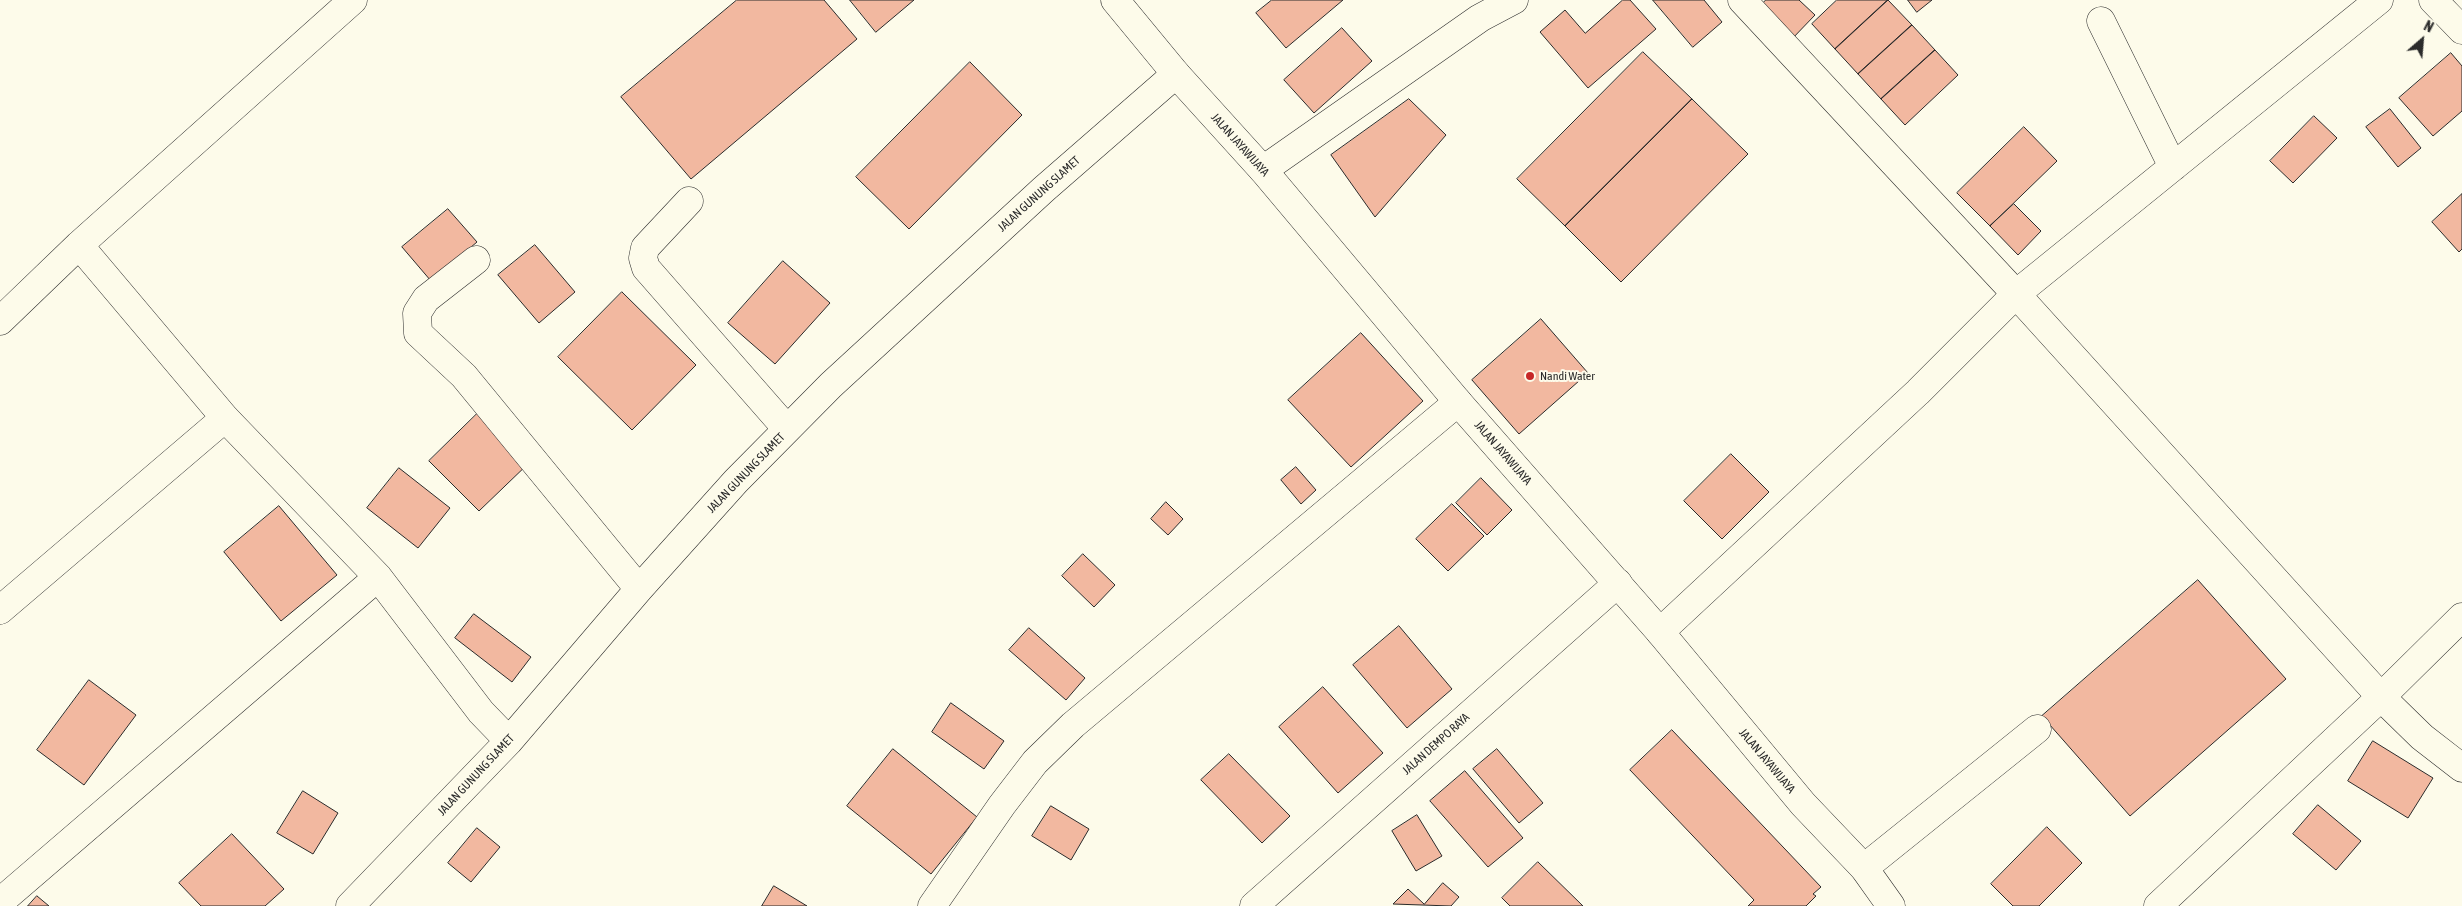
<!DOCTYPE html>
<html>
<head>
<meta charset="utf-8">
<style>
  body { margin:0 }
  #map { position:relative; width:2462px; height:906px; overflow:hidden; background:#fdfbea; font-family:"Asap Condensed",sans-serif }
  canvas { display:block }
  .north { position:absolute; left:2397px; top:15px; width:50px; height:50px; -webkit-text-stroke:4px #fdfbea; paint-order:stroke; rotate:27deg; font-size:14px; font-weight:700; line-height:20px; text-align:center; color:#2b2b2b }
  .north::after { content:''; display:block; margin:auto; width:18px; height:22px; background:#2b2b2b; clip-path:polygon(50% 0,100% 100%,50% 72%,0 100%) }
</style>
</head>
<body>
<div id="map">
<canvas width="2462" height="906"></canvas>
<div class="north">N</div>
</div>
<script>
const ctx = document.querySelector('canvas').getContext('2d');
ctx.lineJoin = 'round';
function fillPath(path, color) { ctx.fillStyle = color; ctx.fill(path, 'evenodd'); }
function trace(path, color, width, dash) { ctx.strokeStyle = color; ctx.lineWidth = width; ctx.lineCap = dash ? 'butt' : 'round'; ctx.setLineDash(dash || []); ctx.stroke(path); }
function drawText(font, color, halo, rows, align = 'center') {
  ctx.font = font + ' "Asap Condensed",sans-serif'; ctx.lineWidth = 4; ctx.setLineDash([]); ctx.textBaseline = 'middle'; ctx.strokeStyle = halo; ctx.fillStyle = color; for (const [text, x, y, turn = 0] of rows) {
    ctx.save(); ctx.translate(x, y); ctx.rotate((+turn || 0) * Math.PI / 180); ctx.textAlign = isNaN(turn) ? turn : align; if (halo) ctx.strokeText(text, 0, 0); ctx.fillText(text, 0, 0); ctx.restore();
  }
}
const building = new Path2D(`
  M737,0H824L857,39L691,179L621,97Z
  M850,0H914L876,32Z
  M1272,0H1343L1286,48L1256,13Z
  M1623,0H1630L1656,29L1588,88L1540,32L1565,10L1585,33Z
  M1653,0H1704L1722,22L1693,47Z
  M1766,0H1799L1815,15L1790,41L1757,10Z
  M1837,0H1888L1835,49L1812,24Z
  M1888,0L1912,25L1858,74L1835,49Z
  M1908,0H1932L1917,12Z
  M1912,25L1935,50L1881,99L1858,74Z
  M1342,28L1372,61L1314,113L1284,80Z
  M1935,50L1958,75L1905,125L1881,99Z
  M1643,52L1692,99L1565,226L1517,179Z
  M2451,53L2462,66V111L2433,136L2399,98Z
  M970,62L1022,115L909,229L856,177Z
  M1409,99L1446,135L1375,217L1331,155Z
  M1692,99L1748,154L1621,282L1565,226Z
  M2390,109L2421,148L2398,167L2366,127Z
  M2314,116L2337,138L2293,183L2270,161Z
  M2024,127L2057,161L1990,226L1957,193Z
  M2462,194V249L2459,252L2432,222Z
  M2014,204L2041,231L2018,255L1990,226Z
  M448,209L477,242L431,281L402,247Z
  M535,245L575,292L539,323L498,275Z
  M783,261L830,303L775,364L728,323Z
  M622,292L696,365L632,430L558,357Z
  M1541,319L1588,373L1519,434L1472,380Z
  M1361,333L1423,401L1351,467L1288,400Z
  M481,410L531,461L479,511L429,461Z
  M1731,454L1769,492L1722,539L1684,501Z
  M1296,467L1316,490L1301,504L1281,480Z
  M399,468L450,508L418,548L367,508Z
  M1481,478L1512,510L1487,535L1456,503Z
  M1166,502L1183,519L1168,535L1151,519Z
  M1452,504L1484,536L1448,571L1416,539Z
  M279,506L337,575L281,621L224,552Z
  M1083,554L1115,585L1094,607L1062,576Z
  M2198,580L2286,679L2130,816L2042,716Z
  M474,614L531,657L512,682L455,638Z
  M1399,626L1452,689L1407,728L1353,665Z
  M1029,628L1085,678L1066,700L1009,650Z
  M89,680L136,715L84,785L37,750Z
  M1323,687L1383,753L1338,793L1279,727Z
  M951,703L1004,741L984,769L932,732Z
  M1672,730L1821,887L1813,894L1816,896L1806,906H1748L1754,900L1630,770Z
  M2373,741L2433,778L2408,818L2348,781Z
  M893,749L977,817L931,874L847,806Z
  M1497,749L1543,803L1519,823L1473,769Z
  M1229,754L1290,816L1262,843L1201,780Z
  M1465,771L1523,838L1488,867L1430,801Z
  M303,791L338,813L313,854L277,833Z
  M2318,805L2361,841L2336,870L2293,834Z
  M1051,806L1089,829L1071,860L1032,836Z
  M1417,815L1442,856L1416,871L1392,831Z
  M2047,827L2082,863L2039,906H2013L1991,884Z
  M477,828L500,847L471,882L448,863Z
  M232,834L284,889L265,906H201L179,883Z
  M1538,862L1583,906H1510L1502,898Z
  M1443,883L1459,897L1451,906L1393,904L1408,889L1424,904Z
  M774,886L807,906H762Z
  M37,896L49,906H28Z`);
const minor = new Path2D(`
  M2379,0L2016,294L2381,697L2422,737L2462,768
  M2433,0L2462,30
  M2101,21L2173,167
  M1263,170L1480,18L1514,0
  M689,201L645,248L643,258L646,268L787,429
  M79,245L353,0
  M476,260L426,299L417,313L418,333L464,376L639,589
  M0,321L79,245L225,418L378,577L481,712L509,741
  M0,610L225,418
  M1660,632L1918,392L2016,294L1742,0
  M1864,868L2037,729
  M0,902L378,577
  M350,906L509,741L639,589L736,481L831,385L1044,189L1176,74
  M932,906L1002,805L1035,762L1073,725L1458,402
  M1254,906L1618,583
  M2158,906L2381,697L2462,617`);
const major = new Path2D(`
  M1115,0L1176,74L1263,170L1458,402L1660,632L1803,804L1864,868L1891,906`);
const markers = [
  [1530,376,5,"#c62828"]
];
const streetNames = [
  ["JALAN JAYAWIJAYA",1240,145,48],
  ["JALAN GUNUNG SLAMET",1039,194,-42],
  ["JALAN JAYAWIJAYA",1503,453,49],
  ["JALAN GUNUNG SLAMET",746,473,-46],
  ["JALAN DEMPO RAYA",1436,744,-42],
  ["JALAN JAYAWIJAYA",1767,761,50],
  ["JALAN GUNUNG SLAMET",476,775,-47]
];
const poiNames = [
  ["Nandi Water",1540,376]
];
fillPath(building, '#f2b8a0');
trace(building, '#2b2b2b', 1);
trace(minor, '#2b2b2b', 29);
trace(major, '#2b2b2b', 29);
trace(minor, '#fdfbea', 28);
trace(major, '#fdfbea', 28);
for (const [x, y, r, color] of markers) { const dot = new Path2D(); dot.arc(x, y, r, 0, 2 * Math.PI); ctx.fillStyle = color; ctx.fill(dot); trace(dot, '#fdfbea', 2); }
drawText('12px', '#2b2b2b', '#fdfbea', streetNames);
drawText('12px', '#2b2b2b', '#fdfbea', poiNames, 'left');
</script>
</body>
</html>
